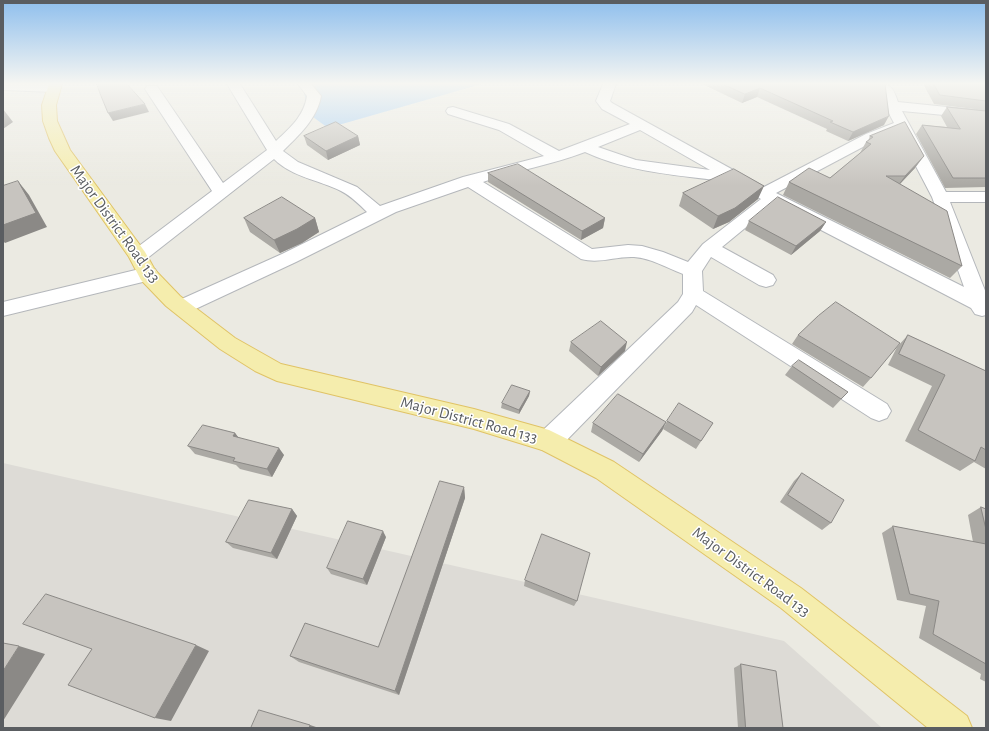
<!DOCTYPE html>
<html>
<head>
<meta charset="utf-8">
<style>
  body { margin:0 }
  #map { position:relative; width:989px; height:731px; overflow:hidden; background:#ebeae2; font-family:"Alegreya Sans",sans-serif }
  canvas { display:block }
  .frame { position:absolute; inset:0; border:4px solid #5a5d61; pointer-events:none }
</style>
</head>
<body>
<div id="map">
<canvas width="989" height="731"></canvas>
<div class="frame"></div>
</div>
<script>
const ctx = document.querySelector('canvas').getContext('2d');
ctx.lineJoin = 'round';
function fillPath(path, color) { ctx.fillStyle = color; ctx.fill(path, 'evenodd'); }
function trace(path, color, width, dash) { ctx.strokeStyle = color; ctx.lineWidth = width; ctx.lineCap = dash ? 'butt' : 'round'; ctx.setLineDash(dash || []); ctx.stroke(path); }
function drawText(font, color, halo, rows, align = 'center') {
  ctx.font = font + ' "Alegreya Sans",sans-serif'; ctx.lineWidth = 3; ctx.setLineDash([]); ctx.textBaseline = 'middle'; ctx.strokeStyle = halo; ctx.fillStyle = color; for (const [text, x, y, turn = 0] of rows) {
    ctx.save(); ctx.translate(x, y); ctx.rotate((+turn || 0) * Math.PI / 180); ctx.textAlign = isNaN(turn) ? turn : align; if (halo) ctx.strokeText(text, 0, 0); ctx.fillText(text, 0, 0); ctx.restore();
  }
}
const industrial = new Path2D(`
  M3,463L784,641L882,728H3Z`);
const water = new Path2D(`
  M302,84H482L328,128L309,114Z`);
const minor = new Path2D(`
  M3,84H54L61,88L54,92L3,90Z
  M227,84H240L276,141C290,128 304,116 307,96L298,84H311L321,96C317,119 299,135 283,151L298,162L357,187L380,206L463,177L544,156L499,130L448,114L446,111L448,108L453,107L509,124L559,151L630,124L602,109L596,101L603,84H616L610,101L612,103L764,187L866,134L894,123L885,106L881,92L872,84C890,84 892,84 898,102L986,111V119L902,111L946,192H986V202H950L986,293V315L982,316L975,314L971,308L773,205L722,247L773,275L776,280L773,285L766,287L759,285L711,257L702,271L703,291L887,404L891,411L887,418L879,421L871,418L696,305L692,312L558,449L549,452L540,449L537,441L540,433L678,302L683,294V274C667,268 651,258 634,257C616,256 600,264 581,259L468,187L396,212L296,262L189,312L182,314L175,312L172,307L175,302L282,254L367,212C359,204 351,196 341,191C319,180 292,177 274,159L145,260L138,262L131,260L129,256L131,252L212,191L145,89L147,86H157L223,183L267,150ZM640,130L710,170L636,160L598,147ZM898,132L932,197L964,287L776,193L876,140ZM585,152C628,172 676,175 723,181L727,180L761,199L703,244L688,262L663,252L642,246L628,245L592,249L483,182C516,170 552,165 585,152Z
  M148,267L155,269L158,274L155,279L3,316V302Z`);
const major = new Path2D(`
  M49,84H62L56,105L57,121L70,150L145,252L155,270L180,296L235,338L281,364L474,409L549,430L614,462L801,588L967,716L972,728H928L781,608L596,478L542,450L474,429L277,381L255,371L220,349L166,306L141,280L129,257L55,151L49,138L43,121L42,105Z`);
const wall = new Path2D(`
  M702,84H885L884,125L848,141L826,131L827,129L757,97L742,103Z
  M923,84H986V187L945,188L916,134L922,125L947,127L941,116L947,107L982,110L934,104Z
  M905,122L915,168L900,184L962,266L950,278L783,195L789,182L830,178L860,153L866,142L868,141L870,136Z
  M304,136H358L360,145L328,160L307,145Z
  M488,173L605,218L603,228L581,240L488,182Z
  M683,193L758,199L729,222L713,229L679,206Z
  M244,218H315L319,232L302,243L280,253L250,232Z
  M749,221L826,222L820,231L791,255L745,230Z
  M798,335L871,378L863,387L792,344Z
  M908,335L986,371V469L974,462L960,471L905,441L932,386L888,365L897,347Z
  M571,342L625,351L598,376L569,351Z
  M792,366L848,392L833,408L785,375Z
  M530,391L529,396L519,414L501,408L502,403Z
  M667,421L713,423L696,449L663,429Z
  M666,422L662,431L639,462L591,432L593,423Z
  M235,433L238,437L284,455L272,477L240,469L236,465L195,454L188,446Z
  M802,473L831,523L822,530L780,502L794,481Z
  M464,487L465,498L399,695L299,662L290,656L378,647Z
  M981,507L986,509V682L980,679L981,674L919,638L926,606L897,600L882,533L893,526L973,542L968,515Z
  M292,509L297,516L277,559L233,548L226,542Z
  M386,537L367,585L331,574L327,568Z
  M525,580L577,601L574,606L524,586Z
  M741,664L783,728H738L734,668Z`);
const shadedWall = new Path2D(`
  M760,88L757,97L742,103L745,94Z
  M145,104L149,112L113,121L108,113Z
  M3,109L13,122L3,129Z
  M889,116L884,125L848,141L853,132Z
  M358,136L360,145L328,160L326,151Z
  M924,156L915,168L896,188L905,176Z
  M18,181L29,195L47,227L5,243L3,241V225Z
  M764,186L758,199L729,222L713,229L718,216Z
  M315,218L319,232L302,243L280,253L274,240Z
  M605,218L603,228L581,240L582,231Z
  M826,222L820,231L791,255L796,246Z
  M627,342L625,351L598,376L601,367Z
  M530,391L529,396L519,414V410Z
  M666,422L662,431L639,462L643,454Z
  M235,433L241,441L233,436Z
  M279,448L284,455L272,477L267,469Z
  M464,487L465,498L399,695L395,691Z
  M292,509L297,516L277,559L271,553Z
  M383,531L386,537L367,585L363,579Z
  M196,645L209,651L171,721L155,718Z
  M19,646L45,654L3,721V671Z
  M310,725L316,727L315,728H309Z`);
const building = new Path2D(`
  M97,84H127L145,104L108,113L101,96Z
  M723,84H885L889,116L853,132L830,122L833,121L760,88L745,94Z
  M934,84H986V101L940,95Z
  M947,107L986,111V178H953L922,125L960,129Z
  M336,122L358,136L326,151L304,136Z
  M905,122L924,156L905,176H886L947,211L962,266L789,182L809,168L830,178L871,144L866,142L873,137L870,136Z
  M518,164L605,218L582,231L488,173Z
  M734,169L764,186L735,208L718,216L683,193Z
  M18,181L36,213L3,225V186Z
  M282,197L315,218L297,229L274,240L244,218Z
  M778,197L826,222L796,246L749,221Z
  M836,302L900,343L871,378L798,335L818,316Z
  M601,321L627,342L601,367L571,342Z
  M908,335L986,371V450L981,447L975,461L918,430L945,375L899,354Z
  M799,360L848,392L841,399L792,366Z
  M512,385L530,391L519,410L502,403Z
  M618,394L666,422L643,454L593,423Z
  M679,403L713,423L701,441L667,421Z
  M203,425L235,433L233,436L279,448L267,469L233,461L235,458L188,446Z
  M802,473L844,500L831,523L788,495Z
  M440,481L464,487L395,691L290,656L305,623L378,647Z
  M249,500L292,509L271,553L226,542Z
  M981,507L986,509V529Z
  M348,521L383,531L363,579L327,568Z
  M893,526L986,544V664L933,634L939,601L910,594Z
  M542,534L590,553L577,601L525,580Z
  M46,594L196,645L155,718L68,685L92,649L23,624Z
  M3,643L19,646L3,671Z
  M741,664L776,671L783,728H746Z
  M259,710L310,725L309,728H251Z`);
const streetNames = [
  ["Major District Road 133",115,224,54],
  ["Major District Road 133",469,420,15],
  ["Major District Road 133",751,572,36]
];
fillPath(industrial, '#dddbd6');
fillPath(water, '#a9d0f4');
trace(minor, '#b4b7bb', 2);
trace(major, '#e0c366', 2);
fillPath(minor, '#fff');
fillPath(major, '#f5edad');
fillPath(wall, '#aba9a4');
fillPath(shadedWall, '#8b8986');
fillPath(building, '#c7c4bf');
trace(building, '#8b8986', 1);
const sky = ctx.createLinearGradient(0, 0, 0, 186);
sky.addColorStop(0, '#8fbfed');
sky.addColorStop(0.45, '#f6f6f2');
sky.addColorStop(1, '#f6f6f200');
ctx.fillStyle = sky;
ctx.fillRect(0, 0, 989, 186);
drawText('16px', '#5a5d61', '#fff', streetNames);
</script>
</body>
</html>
